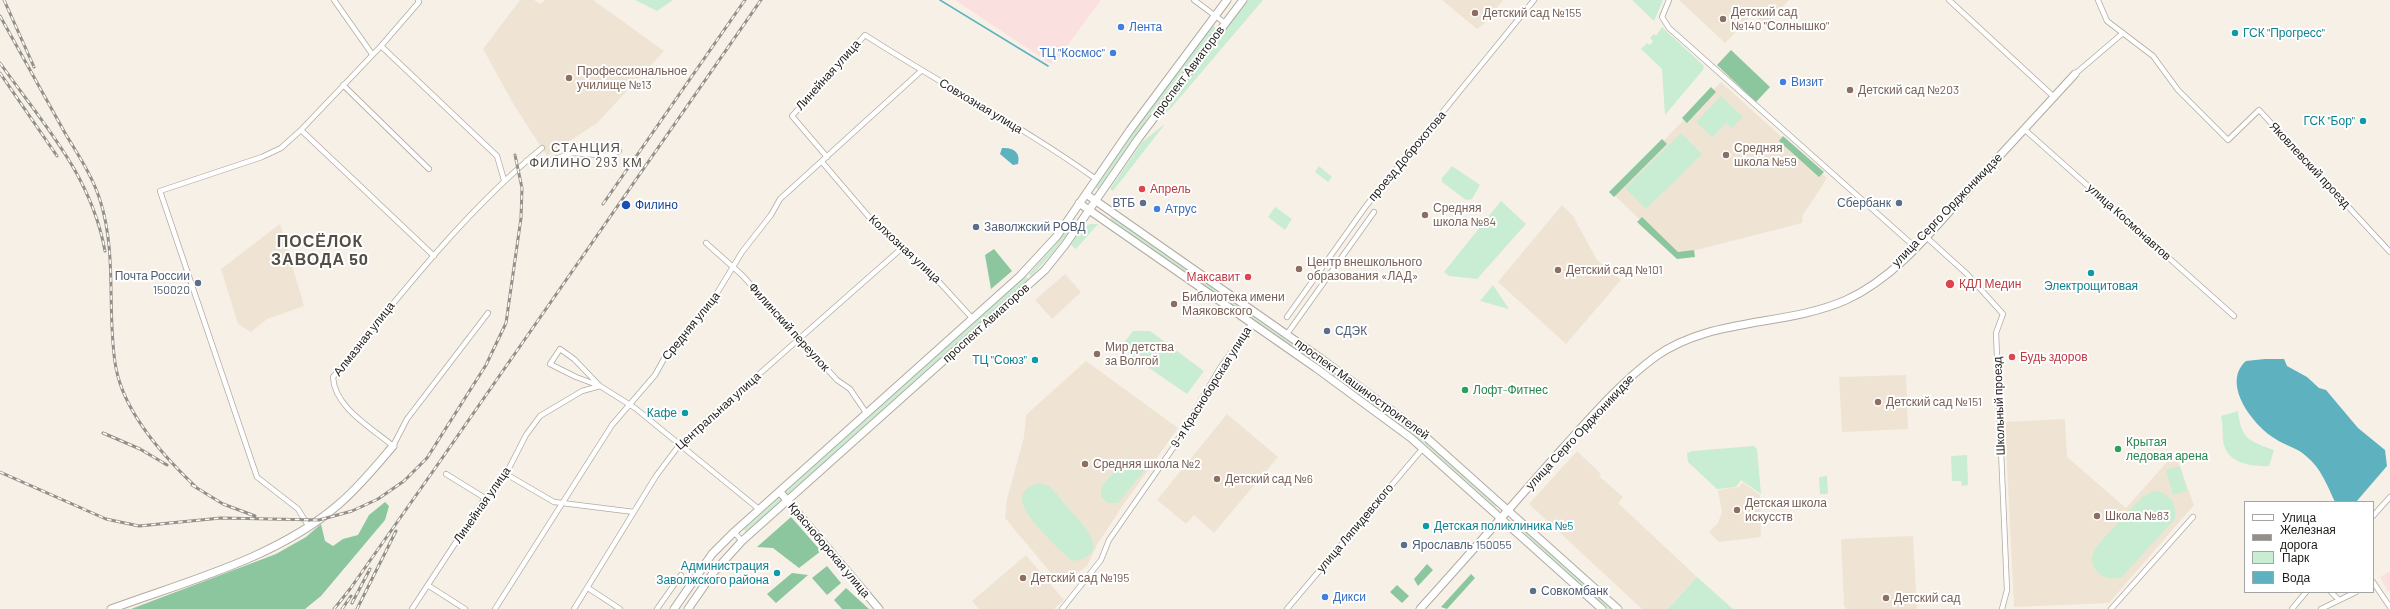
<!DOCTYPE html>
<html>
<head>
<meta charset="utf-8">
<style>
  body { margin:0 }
  #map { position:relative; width:2390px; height:609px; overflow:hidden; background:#f7f0e6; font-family:Barlow,sans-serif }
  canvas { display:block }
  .legend { position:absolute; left:2244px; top:501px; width:130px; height:92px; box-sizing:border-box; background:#fff; border:1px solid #a5a5a3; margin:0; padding:5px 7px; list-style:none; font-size:12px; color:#1f1d19 }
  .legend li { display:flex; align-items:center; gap:8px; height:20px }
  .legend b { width:20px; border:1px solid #a5a5a3 }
</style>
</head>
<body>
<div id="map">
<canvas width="2390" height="609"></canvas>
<ul class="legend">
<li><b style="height:5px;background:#fff"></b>Улица</li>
<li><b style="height:5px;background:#948f88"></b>Железная дорога</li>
<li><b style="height:11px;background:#c9edd3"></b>Парк</li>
<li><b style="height:11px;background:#5eb1be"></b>Вода</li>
</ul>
</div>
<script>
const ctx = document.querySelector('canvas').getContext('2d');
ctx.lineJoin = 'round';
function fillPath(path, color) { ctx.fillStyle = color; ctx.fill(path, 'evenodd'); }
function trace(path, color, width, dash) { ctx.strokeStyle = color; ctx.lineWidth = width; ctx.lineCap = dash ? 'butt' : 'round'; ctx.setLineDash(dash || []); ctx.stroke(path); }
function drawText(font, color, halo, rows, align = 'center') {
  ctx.font = font + ' Barlow,sans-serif'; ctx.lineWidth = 4; ctx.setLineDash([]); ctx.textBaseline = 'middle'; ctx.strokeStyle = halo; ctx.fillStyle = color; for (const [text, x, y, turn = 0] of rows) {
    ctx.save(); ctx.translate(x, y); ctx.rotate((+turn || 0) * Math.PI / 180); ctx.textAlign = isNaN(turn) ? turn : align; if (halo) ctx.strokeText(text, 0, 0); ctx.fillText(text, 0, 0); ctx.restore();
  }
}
const built = new Path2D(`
  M520,0H534L540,4L545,0H593L664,51L597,123L547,156L514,105L483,49Z
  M1442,0H1503L1483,25L1477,29Z
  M1679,0H1789L1765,25L1753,14L1725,43Z
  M1721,82L1827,178L1803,215L1802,223L1677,255L1612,193Z
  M1562,205L1573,216L1597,260L1621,280L1566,344L1498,282Z
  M280,224L304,306L267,319L251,332L238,324L221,269Z
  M1065,274L1081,292L1052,319L1035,300Z
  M1086,361L1178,428L1121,508L1097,545L1087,566L1061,585L1005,518L1007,499L1024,437L1026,415Z
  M1906,375L1908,429L1842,432L1839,377Z
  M1227,414L1278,457L1214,533L1194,515L1186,524L1157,500Z
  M2065,419L2067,457L2126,508L2175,453L2194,505L2109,603L2014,607L2005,422Z
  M1577,451L1601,474L1599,476L1623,497L1618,503L1697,577L1668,609H1642L1529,504Z
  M1742,482L1760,495L1761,537L1719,542L1709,532L1718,523L1722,512L1718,490L1739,487Z
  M1913,536L1917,609H1847L1844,606L1841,539Z
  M1026,555L1064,600L1054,609H979L972,601Z`);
const industrial = new Path2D(`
  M955,0H1101L1061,54L1051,64Z
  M2390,571V590L2388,592L2380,577Z`);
const green = new Path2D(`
  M635,0H673L657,11Z
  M1248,0H1263L1171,108L1160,117Z
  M1632,0H1663L1654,21Z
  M1212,25L1216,28L1149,116L1098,189L1095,187L1145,114Z
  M1662,27L1704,66L1703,70L1665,115L1662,69L1641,49L1647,43L1650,45L1653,41L1650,38L1654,34L1656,36Z
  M1721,96L1743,117L1732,128L1726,123L1712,137L1696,122Z
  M1165,124L1113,191L1110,189L1142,142Z
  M1681,133L1702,154L1646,209L1625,188Z
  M1319,166L1332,177L1328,182L1315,172Z
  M1452,166L1480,185L1472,199L1466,200L1442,182V178Z
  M1501,201L1526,224L1477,279L1449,276L1444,272Z
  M1275,207L1292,219L1285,230L1268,217Z
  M1112,217L1385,410L1426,441L1497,505L1495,507L1424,443L1383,412L1110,219Z
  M1073,219L1076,221C1063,241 1048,259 1031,276L1029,274L1055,245Z
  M1090,224H1098L1076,249L1071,245L1083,228Z
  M1026,276L1028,279L787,495L784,493Z
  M1493,285L1509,309L1480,301Z
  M1133,331H1150L1204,371L1187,394L1120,348Z
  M2238,411C2241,439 2249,441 2274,450L2269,466C2255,467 2231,464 2225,448C2221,439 2224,426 2221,416Z
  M1754,446L1757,449L1761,494L1741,480L1736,487L1717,489L1688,462L1687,453L1692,451Z
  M1967,455L1968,485L1962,486L1961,481H1952L1951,456Z
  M1128,458L1135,460L1144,471L1118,503H1108L1101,497V487L1124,460Z
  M2180,466L2187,491L2173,495L2166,470Z
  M1827,476L1828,494H1820L1819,477Z
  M1037,483C1040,484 1046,484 1049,486C1056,492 1063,502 1069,509C1084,525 1114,556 1072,561C1061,551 1018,512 1022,497C1024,489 1030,486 1037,483Z
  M2153,491C2169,491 2177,503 2175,519L2122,577C2106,582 2096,575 2091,560L2095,548L2141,498Z
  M779,498L782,501L746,532L744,529Z
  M1513,519L1612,609H1608L1511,521Z
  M1697,577L1733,609H1668Z`);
const forest = new Path2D(`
  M1731,50L1770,87L1756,102L1717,65Z
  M1711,87L1716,92L1687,123L1682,118Z
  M1783,136L1824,172L1819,177L1779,141Z
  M1662,139L1667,144L1614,197L1609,192Z
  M1642,217L1678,252L1694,250L1695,257L1677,259L1637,222Z
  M994,249L1012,271L991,289L985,255Z
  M385,502L389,506L385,520L321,596L305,609H131L276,554L306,537L321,524L325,541L333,546L343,539L358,535L369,515Z
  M791,517L821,551L799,568L773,548L757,547Z
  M1427,564L1433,570L1418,586L1414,579Z
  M827,566L841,583L827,595L812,578Z
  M792,573L808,575L776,603L767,594Z
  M1471,574L1475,578L1447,609L1441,607Z
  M1397,585L1409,596L1402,603L1390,592Z
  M846,588L869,609H842L834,600Z`);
const water = new Path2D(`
  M1002,148C1013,147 1021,152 1018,164L1013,165L1000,154Z
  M2265,359H2284L2287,366L2307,377L2319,388L2326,390L2358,428L2385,450L2387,466L2356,502H2335C2327,485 2321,468 2306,456C2298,448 2284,445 2274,438C2252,424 2221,383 2246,361Z`);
const stream = new Path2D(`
  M940,0L1048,66`);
const street = new Path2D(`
  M334,0L372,54
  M1194,0L1225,23
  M1669,0L1662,17L1669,28L1915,247
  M1949,0L2054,97
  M2098,0L2107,21L2153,56L2178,90L2228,140L2259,110L2390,252
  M381,46L419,2L418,0
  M2075,74L2123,33
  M343,85L429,169
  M2024,129L2234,316
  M301,130L434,256
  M827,157L792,116L865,35C941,84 1022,126 1096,179
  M526,161L542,163L573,153L610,156L619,151
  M822,162L875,224L930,272L972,318
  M1925,236L1967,274L2003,314L1996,333L2007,590L2002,609
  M706,243L742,275L837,380L850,389L867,414
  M488,313L407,419L393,446C372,428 334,407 333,377C399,297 462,214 542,148
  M1287,317L1366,206L1534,0
  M1287,334L1374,212
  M600,386L576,377L550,364L560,349L574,359L600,386L635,408L760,510
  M446,474L485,498
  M506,474L554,502L634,512
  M2373,516L2390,497
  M309,527L298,509L257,477L160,191L262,157L281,148L301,130L381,46L497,156L504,180
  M734,532L742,541
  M2373,582L2390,607
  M429,586L465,609
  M588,588L620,609
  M2331,592L2339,600
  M412,609L485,498L506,474L526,435L540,416L582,391L600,386
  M495,609L612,425L655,375L665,357L711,303L742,252L771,215L780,199L921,71
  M574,609L656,476L680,444L902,248
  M657,609L681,575
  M1062,609L1101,560L1109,540L1173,448L1220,368L1252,323
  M1287,609L1423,448
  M2111,609L2193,517
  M2292,609L2306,592
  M2321,609L2356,592`);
const secondary = new Path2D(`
  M1086,194L1323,360L1418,430L1618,609
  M1079,203L1316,368L1411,438L1602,609
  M780,492L879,609
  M111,609C187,581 277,558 339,504C359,487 376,466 393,446
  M674,609L712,554L734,532L1020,276L1057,236L1130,130L1227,0
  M688,609L713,573L742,541L1045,270L1065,245L1138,139L1243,0
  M1420,609C1468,556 1515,502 1562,449C1591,417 1620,383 1655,357C1710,317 1785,327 1846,300C1897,277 1935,227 1971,187C2006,149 2040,112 2075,74`);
const rail = new Path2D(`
  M4,0L34,67
  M0,16C22,55 43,94 65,133C78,155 92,175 100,200C117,253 107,308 115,362C121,409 163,456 196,487
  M0,63C44,125 91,175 105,251
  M0,73L57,156
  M603,204L745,0
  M103,433L140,449L167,465
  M0,472L106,519L139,526L221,518L319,520L352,511L378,499L404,481L427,458L486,365L506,323L521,218L522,188L515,155
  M192,485L223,504L255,516
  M352,603L370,569
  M334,609L350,589L436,467L761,0
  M342,609L351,596
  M357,609L396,531`);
const markers = [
  [1475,13,4,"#8d6e63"],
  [1723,19,4,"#8d6e63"],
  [1121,27,4,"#3f7fe0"],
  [2235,33,4,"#0f9aa8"],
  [1113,53,4,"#3f7fe0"],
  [569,78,4,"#8d6e63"],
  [1783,82,4,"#3f7fe0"],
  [1850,90,4,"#8d6e63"],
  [2363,121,4,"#0f9aa8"],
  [1726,155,4,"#8d6e63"],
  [1142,189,4,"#e0444e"],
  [1143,203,4,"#5c6f8a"],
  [1899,203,4,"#5c6f8a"],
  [626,205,5,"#1a4fb4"],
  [1157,209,4,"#3f7fe0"],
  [1425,215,4,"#8d6e63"],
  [976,227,4,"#5c6f8a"],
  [1299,269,4,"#8d6e63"],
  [1558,270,4,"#8d6e63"],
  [2091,273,4,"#0f9aa8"],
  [1248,277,4,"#e0444e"],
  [198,283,4,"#5c6f8a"],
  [1950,284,5,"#e0444e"],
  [1174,304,4,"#8d6e63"],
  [1327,331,4,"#5c6f8a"],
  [1097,354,4,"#8d6e63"],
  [2012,357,4,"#e0444e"],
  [1035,360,4,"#0f9aa8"],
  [1465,390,4,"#2e9e5b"],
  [1878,402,4,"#8d6e63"],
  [685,413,4,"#0f9aa8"],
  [2118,449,4,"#2e9e5b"],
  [1085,464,4,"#8d6e63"],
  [1217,479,4,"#8d6e63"],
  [1737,510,4,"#8d6e63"],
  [2097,516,4,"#8d6e63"],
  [1426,526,4,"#0f9aa8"],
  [1404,545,4,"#5c6f8a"],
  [777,573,4,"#0f9aa8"],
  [1023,578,4,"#8d6e63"],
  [1533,591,4,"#5c6f8a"],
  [1325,597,4,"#3f7fe0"],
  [1886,598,4,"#8d6e63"]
];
const educationNames = [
  ["Детский сад",1731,12],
  ["№140 \"Солнышко\"",1731,26],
  ["Детский сад №155",1483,13],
  ["Профессиональное",577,71],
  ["училище №13",577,85],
  ["Детский сад №203",1858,90],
  ["Средняя",1734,148],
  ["школа №59",1734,162],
  ["Средняя",1433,208],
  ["школа №84",1433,222],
  ["Центр внешкольного",1307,262],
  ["образования «ЛАД»",1307,276],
  ["Детский сад №101",1566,270],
  ["Библиотека имени",1182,297],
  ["Маяковского",1182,311],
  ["Мир детства",1105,347],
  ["за Волгой",1105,361],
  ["Детский сад №151",1886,402],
  ["Средняя школа №2",1093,464],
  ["Детский сад №6",1225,479],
  ["Детская школа",1745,503],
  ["искусств",1745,517],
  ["Школа №83",2105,516],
  ["Детский сад №195",1031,578],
  ["Детский сад",1894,598]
];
const shopNames = [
  ["Лента",1129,27],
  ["ТЦ \"Космос\"",1105,53,"right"],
  ["Визит",1791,82],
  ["Атрус",1165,209],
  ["Дикси",1333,597]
];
const cultureNames = [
  ["ГСК \"Прогресс\"",2243,33,"left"],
  ["ГСК \"Бор\"",2355,121],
  ["Электрощитовая",2091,286,"center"],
  ["ТЦ \"Союз\"",1027,360],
  ["Кафе",677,413],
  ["Детская поликлиника №5",1434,526,"left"],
  ["Администрация",769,566],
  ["Заволжского района",769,580]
];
const streetNames = [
  ["проспект Авиаторов",1188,72,-53],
  ["Линейная улица",828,75,-48],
  ["Совхозная улица",981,106,31],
  ["проезд Доброхотова",1407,156,-50],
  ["Яковлевский проезд",2310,165,47],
  ["улица Серго Орджоникидзе",1947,210,-46],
  ["улица Космонавтов",2129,222,42],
  ["Колхозная улица",905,249,43],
  ["проспект Авиаторов",986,323,-42],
  ["Средняя улица",691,326,-51],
  ["Филинский переулок",789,327,48],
  ["Алмазная улица",364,339,-52],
  ["9-я Красноборская улица",1211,387,-58],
  ["проспект Машиностроителей",1362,389,36],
  ["Школьный проезд",1999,406,-92],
  ["Центральная улица",718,411,-42],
  ["улица Серго Орджоникидзе",1580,432,-47],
  ["Линейная улица",482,505,-55],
  ["улица Ляпидевского",1355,528,-50],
  ["Красноборская улица",829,550,50]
];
const healthNames = [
  ["Апрель",1150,189],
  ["Максавит",1240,277,"right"],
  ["КДЛ Медин",1959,284],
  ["Будь здоров",2020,357]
];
const serviceNames = [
  ["ВТБ",1135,203,"right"],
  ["Сбербанк",1891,203,"right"],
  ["Заволжский РОВД",984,227],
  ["Почта России",190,276,"right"],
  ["150020",190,290,"right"],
  ["СДЭК",1335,331],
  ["Ярославль 150055",1412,545],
  ["Совкомбанк",1541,591]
];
const transitNames = [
  ["Филино",635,205]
];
const leisureNames = [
  ["Лофт-Фитнес",1473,390],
  ["Крытая",2126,442],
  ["ледовая арена",2126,456]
];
const neighbourhoodNames = [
  ["СТАНЦИЯ",586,148],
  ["ФИЛИНО 293 КМ",586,163]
];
const districtNames = [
  ["ПОСЁЛОК",320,242],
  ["ЗАВОДА 50",320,260]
];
fillPath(built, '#efe4d3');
fillPath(industrial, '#fbe0e0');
fillPath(green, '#c9edd3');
fillPath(forest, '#8cc69e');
fillPath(water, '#5eb1be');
trace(stream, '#5eb1be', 1.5);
trace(street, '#b1aba1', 6);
trace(secondary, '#b1aba1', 9);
trace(street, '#fff', 4.5);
trace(secondary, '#fff', 7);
trace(rail, '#948f88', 3);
trace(rail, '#fff', 1.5, [4.5]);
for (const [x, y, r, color] of markers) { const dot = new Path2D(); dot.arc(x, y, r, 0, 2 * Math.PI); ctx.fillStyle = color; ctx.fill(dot); trace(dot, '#fff', 1.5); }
drawText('12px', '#785e54', '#fff', educationNames, 'left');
drawText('12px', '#366cbe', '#fff', shopNames, 'left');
drawText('12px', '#0d838f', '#fff', cultureNames, 'right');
drawText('12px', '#1f1d19', '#fff', streetNames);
drawText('12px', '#be3a42', '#fff', healthNames, 'left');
drawText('12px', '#4e5e75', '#fff', serviceNames, 'left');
drawText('12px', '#164399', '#fff', transitNames, 'left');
drawText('12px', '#27864d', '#fff', leisureNames, 'left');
ctx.letterSpacing = '1px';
drawText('13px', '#534e45', '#fff', neighbourhoodNames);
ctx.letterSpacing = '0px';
ctx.letterSpacing = '1px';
drawText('bold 16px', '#534e45', '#fff', districtNames);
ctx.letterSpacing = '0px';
</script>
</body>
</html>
